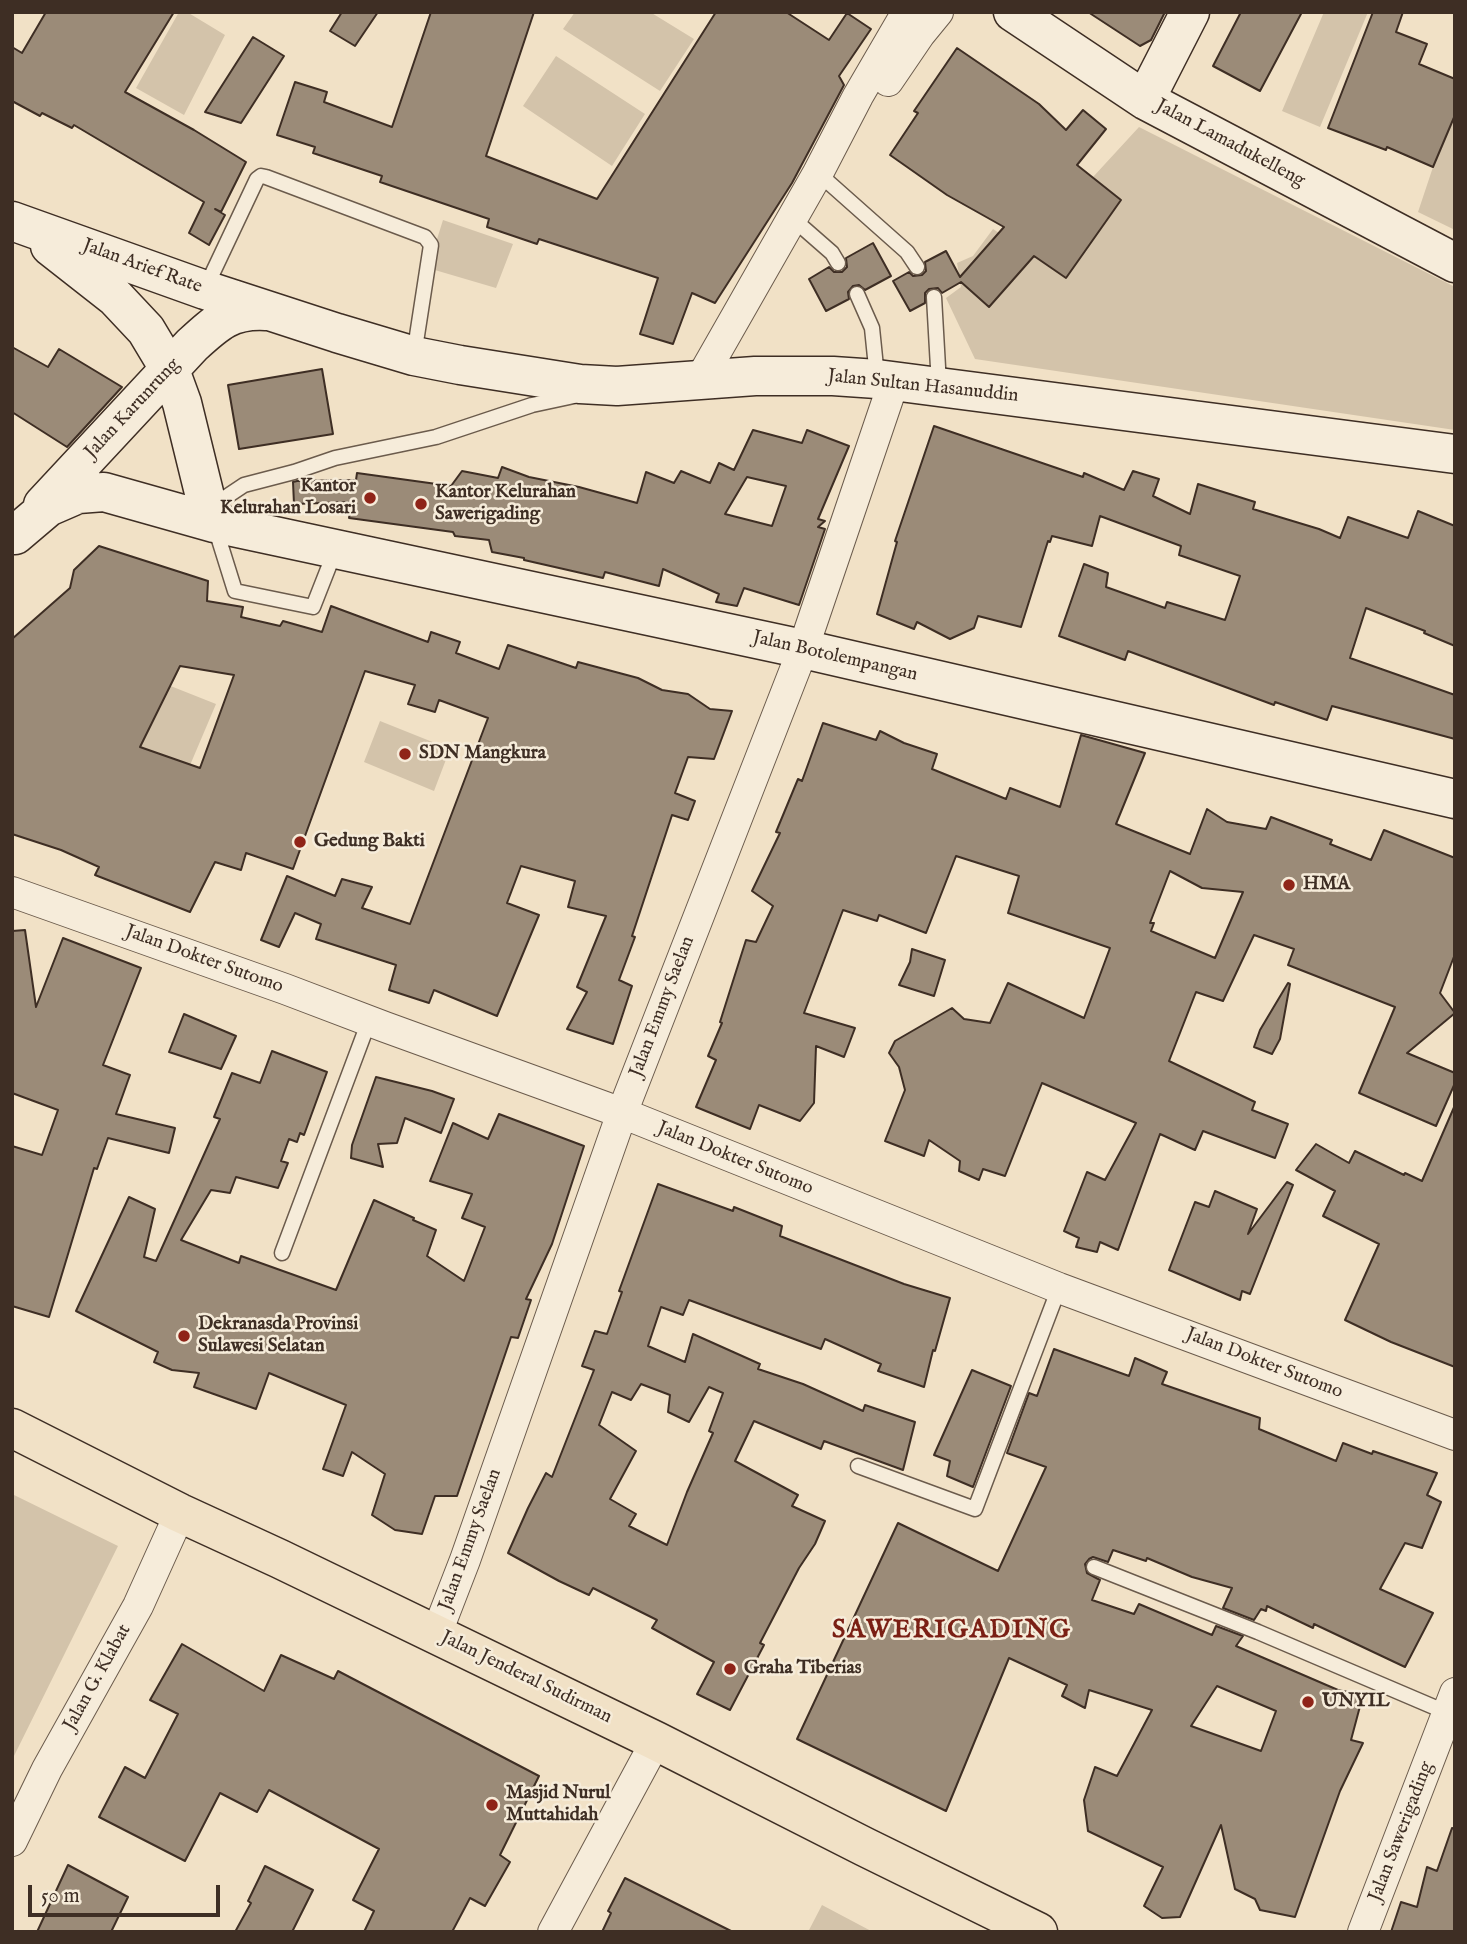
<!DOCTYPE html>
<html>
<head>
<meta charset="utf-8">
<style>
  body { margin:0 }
  #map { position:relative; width:1467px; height:1944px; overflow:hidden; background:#f1e1c6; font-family:"IM FELL English",serif }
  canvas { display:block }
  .frame { position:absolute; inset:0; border:14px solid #3e2e24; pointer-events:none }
  .scale { position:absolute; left:28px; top:1885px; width:192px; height:32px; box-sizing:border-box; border:4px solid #3e2e24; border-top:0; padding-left:9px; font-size:21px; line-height:24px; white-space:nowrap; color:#3e2e24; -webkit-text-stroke:5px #f6ecda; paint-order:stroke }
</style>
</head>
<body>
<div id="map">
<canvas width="1467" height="1944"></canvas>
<div class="frame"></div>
<div class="scale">50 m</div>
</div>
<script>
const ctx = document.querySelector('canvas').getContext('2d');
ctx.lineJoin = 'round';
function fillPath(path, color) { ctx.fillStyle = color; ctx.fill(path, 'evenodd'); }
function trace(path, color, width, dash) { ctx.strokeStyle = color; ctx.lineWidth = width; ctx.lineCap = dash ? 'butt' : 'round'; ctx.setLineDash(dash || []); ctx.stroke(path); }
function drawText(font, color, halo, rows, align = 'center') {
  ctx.font = font + ' "IM FELL English",serif'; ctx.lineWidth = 5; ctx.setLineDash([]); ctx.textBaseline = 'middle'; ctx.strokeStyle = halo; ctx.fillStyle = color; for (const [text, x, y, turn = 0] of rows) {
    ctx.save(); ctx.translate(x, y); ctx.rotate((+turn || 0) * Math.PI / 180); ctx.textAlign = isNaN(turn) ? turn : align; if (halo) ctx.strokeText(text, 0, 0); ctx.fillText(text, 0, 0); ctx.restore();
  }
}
const green = new Path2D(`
  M179,12H187L225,35L184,115L136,88Z
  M575,12H650L694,39L660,91L563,29Z
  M1324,12H1368L1320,127L1282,111Z
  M556,56L645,114L612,166L523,106Z
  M1455,115V230L1418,212L1433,167Z
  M1139,127L1455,287V430L975,359L946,298L961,287L957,263L973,256L993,229L1065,277L1121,200L1093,177Z
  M443,220L513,244L496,288L428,268Z
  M163,683L216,704L185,777L125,753Z
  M380,721L450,749L434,791L364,762Z
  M12,1494L118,1546L12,1760Z
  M822,1905L873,1932H808Z`);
const building = new Path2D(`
  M46,12H174L125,92L194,130L246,162L221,212L215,209L225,215L209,245L189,233L204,202L74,125L72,128L42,113L40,116L12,101V47L22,53Z
  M342,12H378L355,46L330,31Z
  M431,12H534L486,156L597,199L716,12H786L829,40L847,13L871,29L839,76L844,85L792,183L715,303L692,293L673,344L640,334L658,278L539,239L537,244L487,227L489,219L380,182L382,176L313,153L315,147L277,135L295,82L327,92L324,102L392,127Z
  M1088,12H1165L1151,40L1140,46Z
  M1241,12H1302L1260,91L1213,66Z
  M1373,12H1403L1396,32L1427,44L1419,64L1455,79V115L1433,167L1387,147L1386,150L1328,128Z
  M253,37L284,56L241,123L205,112Z
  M957,48L1039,104L1066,130L1083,110L1106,129L1077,165L1121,200L1066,278L1034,256L989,307L961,282L942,293L938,288L929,289L925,293V303L910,311L893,281L909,272L913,276L922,275L926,271L925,262L946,251L960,277L1004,227L947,195L890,155L918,113L914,111Z
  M873,243L891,276L865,290L859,285L853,286L848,292L849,299L826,311L809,279L829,267L834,272H842L847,267L846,258Z
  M12,347L48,367L59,349L122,387L67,447L12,412Z
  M322,369L333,434L239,449L228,385Z
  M934,426L1083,477L1084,473L1124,490L1133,471L1159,479L1153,496L1190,514L1198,484L1255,502L1253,509L1319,529L1340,538L1348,517L1408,538L1418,511L1455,526V646L1424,633L1425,631L1366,608L1350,658L1455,695V739L1332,706L1327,720L1275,702L1274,705L1128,651L1125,660L1059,636L1084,564L1108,573L1106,587L1165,608L1167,602L1225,620L1240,576L1179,555L1181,546L1100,516L1092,546L1052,536L1050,542L1048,541L1021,627L978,616L974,628L950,639L917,622L914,629L877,614L897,542L895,541Z
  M753,430L802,443L807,430L849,446L818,519L825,521L818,527L825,529L799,605L744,588L737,606L716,602L719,594L663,569L659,586L605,572L603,578L524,560V558L492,552L489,540L455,536L453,532L349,518L352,502L294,504L293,482L297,481L356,480L357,473L451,486L462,471L498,478L502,467L529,477L579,487L637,503L646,472L674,483L681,471L710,483L719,463L734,470ZM747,477L786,486L772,526L725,514Z
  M99,546L208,581L207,601L243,607L241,617L280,626L283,621L322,632L331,606L428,642L431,632L460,642L456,653L499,669L508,645L576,668L578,662L638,678L662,690L688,694L710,709L732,711L714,759L688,757L675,793L695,801L688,820L672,815L632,936L635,937L619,980L632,986L613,1044L567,1029L587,992L577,987L606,916L568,907L575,881L521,866L507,903L539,915L497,1016L434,990L429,1003L389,990L396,965L316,939L321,924L295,913L279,947L261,940L287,876L335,896L342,879L372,887L362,908L410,924L488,718L439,700L435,712L408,704L415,685L365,671L293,869L246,853L241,870L215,862L190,912L95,875L99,867L61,850L12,834V639L70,588L74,570ZM180,666L234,675L200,768L140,747Z
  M823,723L876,740L880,731L904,743L937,754L932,769L1006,799L1010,788L1060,807L1081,735L1145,753L1116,824L1190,854L1207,809L1227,822L1266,829L1271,817L1332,840L1330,844L1371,860L1384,830L1455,858V954L1440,993L1455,1013L1407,1053L1455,1073V1083L1436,1126L1359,1093L1395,1007L1288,965L1294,949L1254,935L1223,1001L1196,992L1169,1061L1255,1102L1252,1110L1288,1124L1275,1158L1203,1131L1195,1150L1160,1134L1118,1250L1100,1242L1097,1252L1076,1247L1079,1238L1064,1231L1087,1172L1105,1180L1136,1123L1042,1083L1005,1176L983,1169L979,1180L959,1171L960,1161L929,1140L924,1156L885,1141L905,1090L899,1067L889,1053L895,1041L952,1008L964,1019L990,1023L1008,983L1084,1018L1110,948L1008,913L1019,876L956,856L926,933L879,915L877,921L843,910L804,1013L855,1028L844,1057L816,1046L814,1103L800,1121L759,1105L750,1129L696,1107L716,1060L708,1056L722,1023L720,1022L746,940L756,942L773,906L752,891L780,833L776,832L798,779L802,781ZM1170,871L1202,888L1243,892L1215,958L1151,931L1154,923H1150Z
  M25,930L36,1007L63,938L141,968L103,1065L130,1075L116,1114L175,1128L169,1153L108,1138L97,1169L94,1168L49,1317L12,1306V1146L42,1155L58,1110L12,1093V931Z
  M912,949L945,960L934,996L899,985L910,962Z
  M1288,983L1290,984L1280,1039L1272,1054L1254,1047L1260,1030Z
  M184,1014L236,1036L221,1069L169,1052Z
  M272,1051L327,1072L304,1135L300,1133L297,1142L289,1139L281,1161L288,1163L278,1188L236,1177L230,1193L211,1190L181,1240L239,1263L241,1256L336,1290L374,1200L414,1218L413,1220L436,1230L427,1256L464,1281L485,1227L462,1218L472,1194L430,1181L453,1123L488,1139L499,1114L584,1146L552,1244L526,1299L531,1300L518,1338L511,1337L457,1496H435L422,1534L395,1530L372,1515L385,1474L352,1452L343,1476L323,1469L346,1405L269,1373L256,1409L194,1387L199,1373L172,1370L154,1362L158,1352L76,1311L129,1197L155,1209L144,1257L156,1261L220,1119L214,1117L232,1073L260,1083Z
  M376,1077L432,1091L454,1099L441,1133L405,1118L397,1143L378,1144L383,1167L351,1158L352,1145Z
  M1455,1105V1367L1391,1342L1345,1320L1379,1244L1323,1216L1335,1191L1296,1170L1316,1144L1349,1163L1355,1151L1404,1175L1405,1173L1422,1181Z
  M1287,1182L1293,1185L1250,1294L1242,1291L1240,1300L1169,1270L1195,1202L1209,1207L1215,1191L1257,1209L1248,1234Z
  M658,1184L733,1211L734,1207L782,1226L780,1236L904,1284L950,1298L935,1351L933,1350L924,1387L878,1371L881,1364L825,1339L821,1349L689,1300L683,1315L661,1307L648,1346L685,1362L693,1334L760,1364L758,1369L803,1384L863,1411L865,1405L915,1422L903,1470L824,1441L821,1449L754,1421L735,1461L798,1495L792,1506L825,1521L815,1544L799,1568L760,1643L764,1645L730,1710L697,1694L714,1662L652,1628L657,1620L593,1588L589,1595L559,1581L508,1553L528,1508L546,1473L552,1477L594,1370L582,1366L595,1331L607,1334L622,1292L619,1291ZM641,1384L670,1395L668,1412L689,1422L709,1387L723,1393L709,1431L713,1433L687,1492L667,1545L629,1526L636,1514L610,1499L636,1451L599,1425L612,1392L631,1400Z
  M1054,1349L1129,1376L1135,1358L1167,1372L1162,1384L1260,1418L1259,1429L1336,1461L1343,1443L1372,1454L1373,1451L1437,1473L1427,1495L1441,1502L1422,1548L1405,1543L1380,1589L1433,1613L1405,1667L1314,1624L1313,1628L1267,1606L1266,1611L1261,1609L1254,1620L1223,1608L1232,1588L1192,1577L1147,1558L1146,1561L1113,1550L1108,1562L1093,1557L1089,1559L1085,1564L1087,1573L1100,1580L1092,1600L1134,1614L1139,1604L1212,1635L1216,1626L1243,1636L1236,1646L1338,1690L1363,1695L1351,1740L1363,1743L1340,1791L1295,1917L1260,1910L1255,1899L1235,1889L1221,1825L1180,1917L1162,1918L1144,1906L1163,1867L1088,1831L1084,1800L1095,1767L1117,1776L1152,1710L1089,1690L1085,1708L1062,1696L1067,1685L1009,1658L946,1811L797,1739L898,1523L998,1571L1046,1467L1007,1453L1029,1393L1037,1396ZM1217,1686L1276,1711L1261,1751L1191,1726Z
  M972,1370L1011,1386L973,1487L947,1476L950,1461L934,1455Z
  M182,1644L264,1691L281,1655L334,1679L338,1671L539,1776L500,1855L510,1862L485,1906L470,1898L452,1932H364L374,1911L353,1900L379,1849L269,1790L257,1812L220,1793L185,1861L99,1817L125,1767L145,1778L178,1714L150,1700Z
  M1452,1828L1455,1829V1932H1391L1401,1902L1417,1907L1427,1867L1437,1871Z
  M68,1865L128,1897L111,1932H37Z
  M265,1866L313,1890L292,1932H235L251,1903L248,1901Z
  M625,1878L733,1932H602L611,1913L608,1911Z`);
const lane = new Path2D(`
  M818,173L907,252L917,267
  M792,218L832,253L838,263
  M206,287L257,179L261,176L266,177L425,237L431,245L414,355
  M857,294L872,328L877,377
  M934,297L939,385
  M213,510L226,497L244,485L294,472L335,458L436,437L532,405L574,396
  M215,527L235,591L313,607L335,551
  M282,1253L369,1021
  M858,1466L975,1509L1059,1288
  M1094,1567L1258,1632L1448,1713`);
const street = new Path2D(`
  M888,81L920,34L938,12
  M700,380L818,173L858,96L907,12
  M12,892L285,989L385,1027L622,1113L1059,1288L1455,1435
  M436,1635L465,1560L622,1113L803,649L894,381
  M12,1841L47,1769L138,1606L180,1513
  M553,1932L656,1741
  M1363,1932L1455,1693`);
const secondary = new Path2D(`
  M1013,12L1145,100L1455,263
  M1145,100L1190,12
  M12,221L205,290L337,333L414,356L460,365L580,384L617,386L755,376H833L877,379L1455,454
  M50,246L115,297L146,330L170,370L182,403L209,513L214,523
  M43,505L192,345C217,322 231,309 266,311
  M15,535L48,507L78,494L104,492L214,523L803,649L1455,799`);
const primary = new Path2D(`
  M12,1428L180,1513L280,1559L656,1741L865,1847L1038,1932`);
const markers = [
  [370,498,7,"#8f2418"],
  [421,504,7,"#8f2418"],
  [405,754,7,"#8f2418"],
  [300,842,7,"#8f2418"],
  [1289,885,7,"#8f2418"],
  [184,1336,7,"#8f2418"],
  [730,1669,7,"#8f2418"],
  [1308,1702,7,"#8f2418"],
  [492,1805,7,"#8f2418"]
];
const streetNames = [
  ["Jalan Lamadukelleng",1230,144,28],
  ["Jalan Arief Rate",142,267,20],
  ["Jalan Sultan Hasanuddin",923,387,6],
  ["Jalan Karunrung",133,409,-47],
  ["Jalan Botolempangan",835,657,13],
  ["Jalan Dokter Sutomo",204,960,20],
  ["Jalan Emmy Saelan",663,1007,-69],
  ["Jalan Dokter Sutomo",735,1159,22],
  ["Jalan Dokter Sutomo",1264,1364,21],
  ["Jalan Emmy Saelan",471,1540,-70],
  ["Jalan G. Klabat",98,1678,-61],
  ["Jalan Jenderal Sudirman",526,1678,26],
  ["Jalan Sawerigading",1402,1832,-69]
];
const poiNames = [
  ["Kantor",356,487,"right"],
  ["Kelurahan Losari",356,509,"right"],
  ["Kantor Kelurahan",435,493],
  ["Sawerigading",435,515],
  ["SDN Mangkura",419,754],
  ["Gedung Bakti",314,842],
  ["HMA",1303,885],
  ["Dekranasda Provinsi",198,1325],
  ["Sulawesi Selatan",198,1347],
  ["Graha Tiberias",744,1669],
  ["UNYIL",1322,1702],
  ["Masjid Nurul",506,1794],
  ["Muttahidah",506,1816]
];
const districtNames = [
  ["SAWERIGADING",952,1632]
];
fillPath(green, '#d3c3aa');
fillPath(building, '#9b8b78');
trace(building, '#3e2e24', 2);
trace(lane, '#6b5b4c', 17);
trace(street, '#6b5b4c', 32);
trace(secondary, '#3e2e24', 41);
trace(primary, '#3e2e24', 41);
trace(lane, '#f6ecda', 14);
trace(street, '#f6ecda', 30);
trace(secondary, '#f6ecda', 38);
trace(primary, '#f1e1c6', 38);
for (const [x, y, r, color] of markers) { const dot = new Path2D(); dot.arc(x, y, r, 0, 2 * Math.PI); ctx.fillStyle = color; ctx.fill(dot); trace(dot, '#f6ecda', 2.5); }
drawText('19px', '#3e2e24', '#f6ecda', streetNames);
drawText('bold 19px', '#3e2e24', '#f6ecda', poiNames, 'left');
ctx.letterSpacing = '2px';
drawText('bold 26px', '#7a1f14', '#f6ecda', districtNames);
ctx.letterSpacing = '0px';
</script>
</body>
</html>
